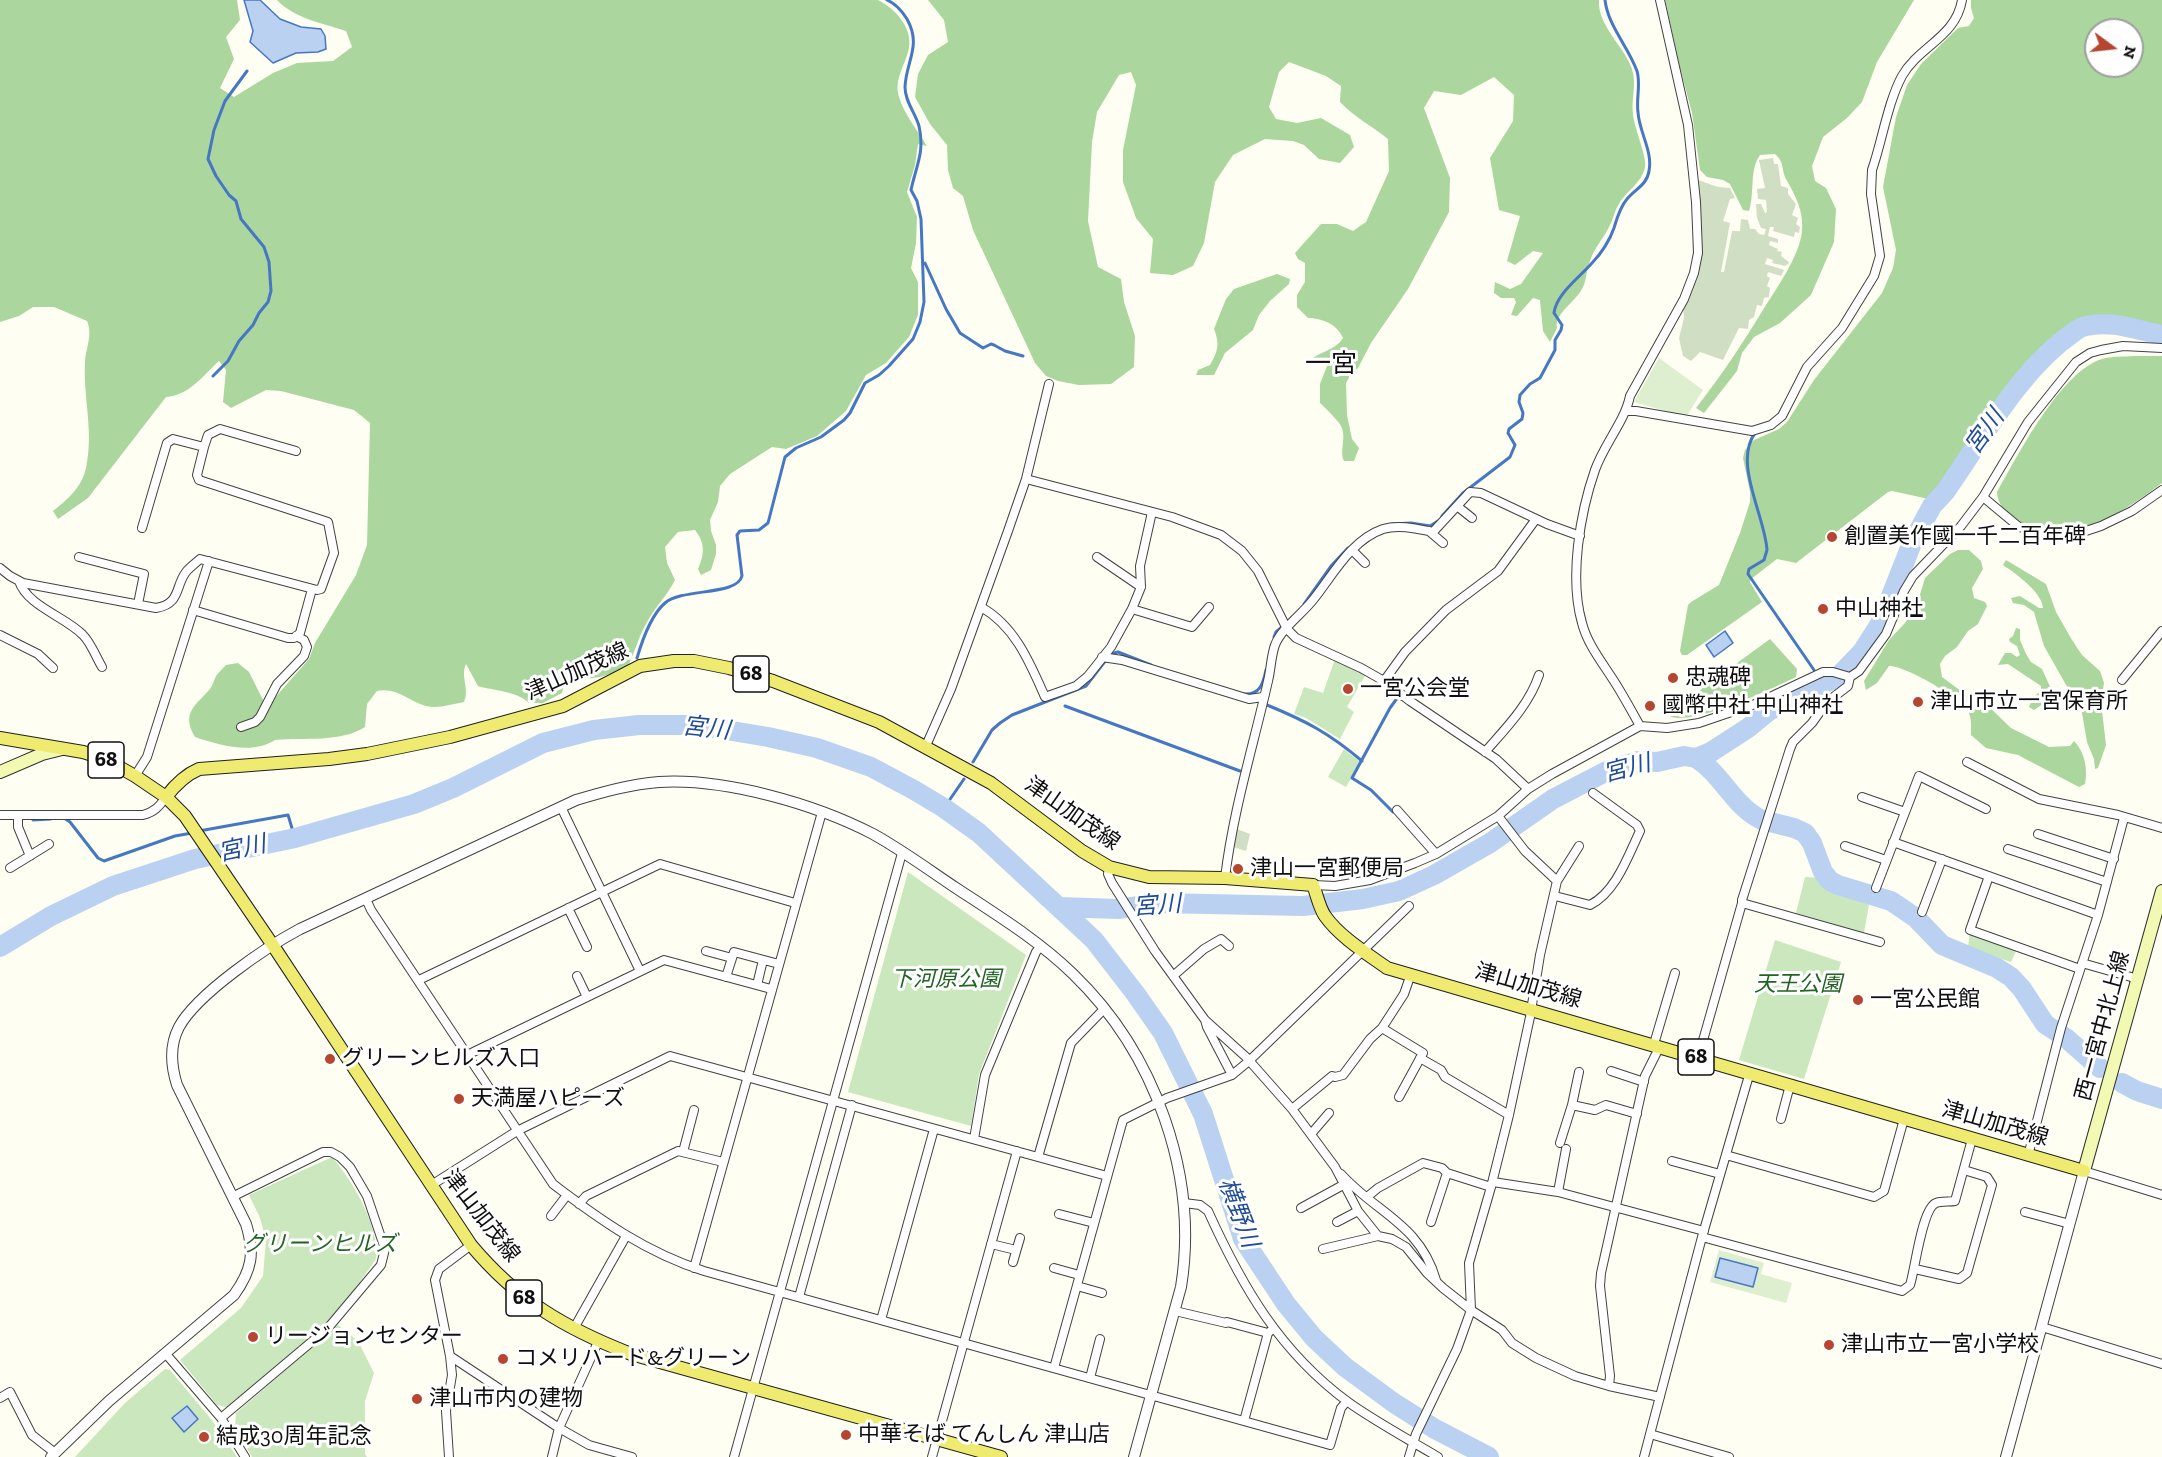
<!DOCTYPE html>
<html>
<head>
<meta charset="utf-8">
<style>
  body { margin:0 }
  #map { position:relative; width:2162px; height:1457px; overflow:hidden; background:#fefef2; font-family:"Zilla Slab",serif }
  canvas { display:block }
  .north { position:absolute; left:2084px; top:18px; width:60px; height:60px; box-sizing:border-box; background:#fff; border:2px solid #9f9f9f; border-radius:50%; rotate:105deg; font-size:16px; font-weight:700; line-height:24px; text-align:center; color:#0f0f0f }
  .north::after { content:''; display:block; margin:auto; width:21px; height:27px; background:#b64630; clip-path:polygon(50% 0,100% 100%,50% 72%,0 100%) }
</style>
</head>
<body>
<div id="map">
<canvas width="2162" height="1457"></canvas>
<div class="north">N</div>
</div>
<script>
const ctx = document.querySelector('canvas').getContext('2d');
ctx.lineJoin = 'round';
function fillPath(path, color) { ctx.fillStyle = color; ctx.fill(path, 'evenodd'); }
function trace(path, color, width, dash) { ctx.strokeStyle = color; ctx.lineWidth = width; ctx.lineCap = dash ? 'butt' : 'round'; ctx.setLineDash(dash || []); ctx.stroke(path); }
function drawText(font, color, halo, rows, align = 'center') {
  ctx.font = font + ' "Zilla Slab","Noto Sans JP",serif'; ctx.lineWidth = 6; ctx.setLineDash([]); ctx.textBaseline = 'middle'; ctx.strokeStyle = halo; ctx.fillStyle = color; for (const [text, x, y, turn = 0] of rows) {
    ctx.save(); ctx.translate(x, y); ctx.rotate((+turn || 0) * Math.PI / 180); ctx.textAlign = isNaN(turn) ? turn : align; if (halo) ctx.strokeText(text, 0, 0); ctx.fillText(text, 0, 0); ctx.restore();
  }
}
const green = new Path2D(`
  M1335,659L1366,674L1347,707L1354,712L1340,739L1306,718L1294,714L1304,687L1323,693Z
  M1344,749L1360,762L1346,787L1328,777Z
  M908,872L1026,955L979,1074L971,1126L848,1092Z
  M1805,877L1823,878L1836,890L1869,905L1864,933L1796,913Z
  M1970,930L2018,947L2011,962L1968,948Z
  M1775,940L1841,962L1804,1079L1739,1060Z
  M332,1157C352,1180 381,1229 376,1259L339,1312L229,1408L217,1405L180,1360L241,1308L263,1276L266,1240L260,1218L249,1195Z
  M338,1325L358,1341L374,1373L365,1401V1454L367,1457H252L235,1427L236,1413Z
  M165,1369L170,1370L211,1419L237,1457H75L125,1403Z`);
const forest = new Path2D(`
  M0,0H237L240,20L226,37L234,59L220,88L234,97L273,73L297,63L333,61L352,47L346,31C323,23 295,19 277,0H878C896,9 915,30 908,52C904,67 894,80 899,97C904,114 918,131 927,146L918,144L915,165L907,192L917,217L916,243L911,268L918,282V315L909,337L886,363L866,375L846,411L817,436L786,449L772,447L730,474L720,486L718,502L710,520L711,531L716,545V554L711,570L701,575L698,569C705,553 705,543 695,530L678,532L665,547L667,563L675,580C667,596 654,608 646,624C639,636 635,651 629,664C618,670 606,677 593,678C579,679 578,675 565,682L562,693L543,703H529C517,691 495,691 478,686L466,664C460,677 470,689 464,702C452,704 438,709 426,706C408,701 397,687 377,691L367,704L365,727C340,743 304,737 275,740C252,755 219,745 195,737C181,713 195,706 210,689C213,685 214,680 216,676C219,672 223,668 226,665L238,663L249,672L263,700L272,701L309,659L315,643L356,575L367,545L370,423L354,410L281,391L266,390L231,408L223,402L226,370L219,361C203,376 188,396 166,397L88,498L58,519L53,511C68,499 82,487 86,468C94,432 83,397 85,362C86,347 93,335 87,321L54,307H33L19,316L0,322Z
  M928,0H1599C1597,25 1624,46 1632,69C1637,85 1631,98 1633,114C1634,128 1647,156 1645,167C1642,183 1626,191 1619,204C1614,211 1614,218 1610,225C1604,238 1594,248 1590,261C1586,269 1587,279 1583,287C1577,301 1554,313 1557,328L1550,342L1543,331L1540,300L1533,298L1517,316L1511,315L1516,302L1514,298H1501L1494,293L1495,282L1510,289L1521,284L1543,253L1533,251L1515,265L1507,261L1520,216L1499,210L1490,158L1513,121L1514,95L1494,77L1461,95L1434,91L1424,108L1450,178L1449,212L1408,289L1371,343L1358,368L1351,374L1346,383L1347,415L1352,439L1359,448L1354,461H1344C1339,451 1347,438 1341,426C1338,420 1326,409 1320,403V384L1327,366H1309L1307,363C1319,351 1335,351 1343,338C1337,324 1322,318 1308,318L1297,307V295L1305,282V263L1298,259L1295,253L1321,224H1337L1353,231L1366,222L1389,171L1388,139C1372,126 1354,117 1340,102L1341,86L1326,76L1289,62L1279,72L1269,107L1276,119L1297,123L1321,118L1350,135L1354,147L1340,163L1319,159L1304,145L1293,141L1265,139L1233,155L1215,182L1204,243L1193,266L1173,275L1150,273L1153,239L1136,218L1123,182V150L1136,85L1131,72L1119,75L1097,112L1092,142L1088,221L1098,267L1121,279L1124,302L1135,336L1134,367L1111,384L1079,385L1058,381L1046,376L1035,363L973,230L963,196L953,188L948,170L947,145L930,124L915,97L918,74L928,55L948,42L944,20Z
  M1665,0H1914L1877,62L1862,102L1847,118L1823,137L1812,166L1815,181L1826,188L1836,209L1834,242L1811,295L1780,323L1754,337L1742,353L1737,371L1704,413L1696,408C1722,375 1744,341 1766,305C1779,285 1800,254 1802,231C1804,211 1795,195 1786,179C1781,169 1785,163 1775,154L1760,155C1749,170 1755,192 1749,211L1743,210L1730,184L1723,180L1707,177L1700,170L1692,113L1680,68Z
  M1971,0H2162V327L2154,329L2106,316L2097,317L2087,320L2044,349L1978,436L1938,493L1929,499L1892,491L1888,492L1796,563L1777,559L1751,579L1750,582L1762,602L1687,655H1682L1680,651L1688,605L1691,602L1719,585L1740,533L1750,502V492L1743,458L1745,450L1754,440L1779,429L1787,422L1814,380L1882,293L1893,268L1896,250L1883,187L1896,117L1907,85L1921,64L1958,28L1969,26L1974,18L1971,8ZM2096,30H2132V66H2096Z
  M1277,274L1290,279L1289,284L1270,301L1259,315L1253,330L1225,353L1214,375H1196L1198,370L1210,365C1218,351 1220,344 1214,329L1226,299L1234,289Z
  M2134,356H2162V483C2121,514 2070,548 2018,521C2007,515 1997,504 1997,492C2018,455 2061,371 2102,359C2111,356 2124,357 2134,356Z
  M1958,550H1969L1981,561L1983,569L1972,588L1974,598L1985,602L1987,606L1978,624L1968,631L1957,647L1945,656L1940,664L1942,677L1973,700L1985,703L2011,728L2049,747L2070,746L2074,741C2085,752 2088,770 2085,784L2079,787L2018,755L1986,748L1971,735C1971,726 1972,719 1968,711C1959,697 1906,666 1889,666L1877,683L1866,690L1864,681L1889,640L1905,623L1916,608L1925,578L1950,554Z
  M2006,560L2046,584L2056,612L2072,640L2082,655L2100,671L2104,683L2101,702L2106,745L2098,768L2095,769L2094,759L2087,742L2082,713L2044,646L2034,612L2024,605L2013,603L2011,598L2020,596L2039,608H2043C2042,592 2015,573 2003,565Z
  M2016,628L2020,629V640L2026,654L2031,662L2042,669L2058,704L2053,705L2046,702L2034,710L2029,707L2033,697L2041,691V686L2008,664L1998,665L2005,653H2011L2017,657L2020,655L2017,646L2010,642L2009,639L2013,636Z
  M1770,639L1797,669L1796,677C1773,688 1692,727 1669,716L1670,712L1684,713L1698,704L1695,696L1696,693Z`);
const cemetery = new Path2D(`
  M1773,158L1774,164H1778L1781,186L1788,188V194L1796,204L1792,215L1798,218L1796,224L1800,227L1799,233L1795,232L1794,237L1773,231L1774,227H1770L1768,236L1778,239V243L1770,241L1769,245L1778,249L1777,251L1782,252L1781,256L1789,262L1788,264L1785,266L1772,263L1773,260L1767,258L1765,264L1784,270L1781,276L1768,272L1767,276L1770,278L1767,286L1770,288L1769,297L1764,298L1762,306L1757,305L1754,317L1749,320L1748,329L1739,328L1723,360L1700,352L1691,361L1683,356L1679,338L1684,318L1683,306L1689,298L1695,280L1699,201L1698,180L1718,187L1730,188L1735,198L1730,199L1723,221L1730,223L1721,272H1724L1732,231H1740L1741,219L1748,220L1750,229H1755L1759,234L1764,235L1766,229L1761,228L1757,218L1756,204H1761L1765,213L1767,212L1766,200L1758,199L1757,189L1765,188L1759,160Z
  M1234,828L1250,834L1246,851L1230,846Z`);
const pitch = new Path2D(`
  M1659,358L1703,390L1686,417L1634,402Z
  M1719,1250L1764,1263L1761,1274L1792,1283L1786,1303L1710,1282Z`);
const water = new Path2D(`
  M244,0H260L280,19L301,27L321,29L325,36L326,49L318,52L296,53L273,63L250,42L253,31Z
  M1725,631L1733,643L1714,657L1706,645Z
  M1720,1258L1758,1268L1753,1287L1715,1277Z
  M187,1406L198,1419L184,1432L172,1418Z`);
const stream = new Path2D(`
  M925,263L946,309L960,333L983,348L991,344L994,345L1005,351L1023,356
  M213,376L228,361L239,341L253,325L259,313L268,302L271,291L269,262L264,247L241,219L236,201L229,195L216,176L208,159L214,130L225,101L247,71
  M1755,433C1733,463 1765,516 1767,550L1764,560L1749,569L1748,574L1814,670
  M1442,516L1463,493L1510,457L1515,445L1508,433L1509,429L1522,419L1523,413L1519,402L1520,395L1530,384L1540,378L1555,350V340L1561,330L1562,325L1554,313C1556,294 1580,277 1592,263C1601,254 1610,240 1614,228C1617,218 1620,207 1627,199C1635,189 1647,185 1649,171C1653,151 1639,132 1638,112C1636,99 1641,84 1637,71C1628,46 1608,26 1605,0
  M1392,524L1411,523L1430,526L1438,521
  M1304,604L1331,566L1348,548
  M1274,637L1276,632L1283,626
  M1110,654L1118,652L1151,665
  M637,658C642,641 651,615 665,603C682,588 737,596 742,576L737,535L740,531L759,530L768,523L785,457L796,448L821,437L844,420L850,413L865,383L879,375L889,366L913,339L920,322L924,302L921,219L917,201L911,190C916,166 925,152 919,126C915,112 905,102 905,87C906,61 922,46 907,19C902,11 896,4 887,0
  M1244,694C1260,695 1263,684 1266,670
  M1267,705C1306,721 1329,733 1362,761
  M1065,706L1240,771
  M973,762L992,730L1000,723L1012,715L1086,686L1106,660
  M944,808L964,779
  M1393,812L1371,790L1352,778L1390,708L1398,697L1401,699
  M64,818L70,822L98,858L104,861L175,836L192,833
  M33,820L51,819
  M199,831L288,815L295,838`);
const river = new Path2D(`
  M1696,758C1722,774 1734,807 1762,820
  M1770,822L1794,828L1805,833L1812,843L1823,872L1830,881L1838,885L1891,901L1916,918L1942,945L1997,968L2011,977L2022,989L2045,1024L2066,1038L2100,1068
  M1059,907L1118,909L1160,903L1303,906L1363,899L1399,891L1434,875L1490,843L1553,799L1607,771L1638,761L1657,762L1684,756L1696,758L1711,752L1748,728L1770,710L1839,676L1862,652L1880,624L1912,543L1932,506L1945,492C1983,438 2019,370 2074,332C2078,329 2081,327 2086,326C2113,320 2136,330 2162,335
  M0,947L51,916L113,886L195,859L295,838L414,804L453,788L543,743L594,730L639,725H696L768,737L817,748L871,767L914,790L944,808L979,833L1094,940L1135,993L1163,1033L1203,1114L1243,1239L1286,1304L1314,1338L1345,1367L1394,1403L1435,1429L1489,1457
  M2122,1083L2137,1091L2162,1099`);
const minor = new Path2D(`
  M1627,411H1636L1752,431L1771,425L1782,416L1807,367L1842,328L1874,276L1880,256L1871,194L1872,170C1882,141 1888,102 1902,76C1919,46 1956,37 1962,0
  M204,447L208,435L220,429L296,451
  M1026,479L1172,517L1221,535L1242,551L1258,571L1287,629L1296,638L1361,668L1384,681L1410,701L1496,759L1528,789
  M1983,497L2019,527L2041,533L2068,537L2101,526L2132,511L2162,490
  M1457,506L1472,518
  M1429,531L1443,543
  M1353,551L1365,563
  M79,557L144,574L138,604
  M1097,557L1141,587
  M0,568L10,576L23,583L156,608C181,604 175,586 186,572C190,567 196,563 200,559L317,590L321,589L334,553L328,522L199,480L197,475L204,447L173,439L167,443L142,528
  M19,581C27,606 66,617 83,635C91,643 96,657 102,667
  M981,607C1015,626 1030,663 1045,697L1076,686L1088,676L1111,647L1132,609L1141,587L1140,566L1152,512
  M1132,609L1192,627L1209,607
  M193,610L288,638H294L300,633L312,589
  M0,635L38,654L53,668
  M1102,657L1122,660L1249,699L1263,697
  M2122,680L2162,631
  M1384,681L1405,652L1446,610L1498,571L1536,519
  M1640,726C1631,710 1622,693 1612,678C1601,661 1587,643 1582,623C1569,578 1580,513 1595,470C1604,444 1625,421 1630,396L1684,299L1694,273L1698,253L1696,202L1688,125L1660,0
  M241,727L255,722L260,717L277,684L304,656L307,647L304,640L296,636
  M925,748L951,689L1008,531L1026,479L1049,384
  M1485,752C1506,728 1529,705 1539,675
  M1967,762L2039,799L2118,815L2162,828
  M135,776L147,757L209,561
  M1862,797L1905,812
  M561,807L640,971
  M1397,810L1436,854
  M0,815H143C154,812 159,807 166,797
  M18,816V827L30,856
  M2038,834L2114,859
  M1893,842L2098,915
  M1845,846L1886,860
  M2008,849L2107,882
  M1109,867L1108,874L1112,883L1155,951L1205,1020L1207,1027L1232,1075
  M10,868L49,844
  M1989,876L1970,930L2080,969
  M1225,878C1233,811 1253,747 1268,681C1271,669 1271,656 1275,645C1281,629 1302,614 1313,600C1333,575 1351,540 1383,529C1399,524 1418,529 1433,532L1470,492L1481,493L1547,524L1580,536
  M1557,881L1579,846
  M1313,885L1335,886L1370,880L1415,863L1436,854L1498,816L1528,789L1552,774L1640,726L1667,728L1699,723L1755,704L1823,672H1833L1850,677L1859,671L1886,634L1904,591L1913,576L1961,526L1983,497L2028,422L2076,362L2090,353L2101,350L2123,346L2162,348
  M1876,888L1919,776L1986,809
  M1555,896L1590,905C1616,892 1628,856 1640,831L1637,825L1593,793
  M366,899L371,910L553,1184C600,1220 647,1253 704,1271L1330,1445L1341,1408L1347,1401
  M1742,903L1880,942
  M568,908L587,947
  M1922,912L1942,859
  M706,951L732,958
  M2082,963L2138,979
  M577,976L587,997
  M1173,976L1204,949L1221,939L1229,946
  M726,977L734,952L779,964
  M419,980L660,864L795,903
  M757,985L763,960
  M1205,1020L1246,1057L1292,1109L1335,1167L1358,1211L1378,1236L1392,1239L1406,1247L1427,1273L1443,1288L1471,1310L1502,1330L1512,1343L1536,1358L1575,1376L1609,1386
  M1382,1028L1423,1053L1399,1097
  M1654,1044L1675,973
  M467,1055L664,960L771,989
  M1420,1058L1441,1070L1445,1077L1509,1115
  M1698,1058L1742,903V900L1790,749L1793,742L1812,723L1827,702L1848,686L1850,677
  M1611,1071L1644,1082
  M1579,1072L1572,1105L1595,1110L1606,1105L1637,1114
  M1292,1109L1332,1076L1335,1077L1343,1075L1370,1039L1382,1028L1404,994L1411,974
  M1781,1119L1790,1085
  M1311,1134L1329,1113
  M974,1139L985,1075L1036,952L1041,946
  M1560,1143L1572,1105
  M683,1152L694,1110
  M1726,1155L1874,1197L1884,1191L1904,1119
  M2028,1156L2061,1028L2098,915L2124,818
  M1038,1157L1071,1043L1104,1009
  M1672,1161L1720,1174
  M2084,1171L2162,1195
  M1341,1174C1376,1213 1420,1224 1436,1280
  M1493,1182L1558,1192L1704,1231
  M430,1186L517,1131L670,1056L1107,1176
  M1558,1192L1566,1149
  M1367,1197L1378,1188L1423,1163L1442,1168L1447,1173L1491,1187
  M1184,1203L1200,1205L1208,1211C1242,1286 1279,1351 1348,1402C1376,1422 1408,1439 1438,1457
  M579,1204L586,1196L678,1151L723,1162
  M1301,1208L1343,1185
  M2025,1212L2070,1224
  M1059,1214L1094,1223
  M551,1216L567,1195
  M1337,1222L1358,1211
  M1431,1222L1447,1173
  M1702,1237L1902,1291L1910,1285C1915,1270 1922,1208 1936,1203C1941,1201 1949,1202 1955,1201L1972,1139
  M991,1244L1016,1250
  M1323,1249L1378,1236
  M1013,1262L1020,1238
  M694,1268L822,812
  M1054,1268L1079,1275
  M1915,1269L1959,1279L1967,1273L1992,1185L1987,1177L1964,1170
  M1077,1286L1102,1293
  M799,1297L852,1105
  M1175,1311L1226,1323L1227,1322L1268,1333
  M881,1320L934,1129
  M2042,1327L2162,1364
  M573,1330L626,1236
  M166,1354L221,1418L245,1457
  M450,1356L559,1428L589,1445L632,1457
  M1054,1368L1123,1120L1167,1098L1232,1075L1249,1061L1409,906
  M1090,1378L1100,1339
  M1660,1397L1609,1386L1610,1376L1600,1286L1601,1273L1645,1076L1660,1046
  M0,1398L10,1392L32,1435L55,1453
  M221,1418L328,1328L381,1265L385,1249L367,1196L350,1167L340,1157L331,1152H323L232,1197
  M1244,1421L1268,1333L1273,1329
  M1650,1434L1729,1457
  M449,1457L446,1411L452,1375L450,1356L435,1280L439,1269L471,1245
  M552,1457L559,1428L598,1342
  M734,1457L902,853
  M932,1457L1017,1151
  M1409,1457L1416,1434L1457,1349L1471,1310L1469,1263L1491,1187L1509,1115L1530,1017L1540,955L1557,881L1525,851L1498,816
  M1644,1457L1702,1237L1750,1072`);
const tertiary = new Path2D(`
  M51,1457L109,1401L234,1295C252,1270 255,1253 246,1224L177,1085C171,1066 169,1046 179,1027C197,994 266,947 300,929L576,800C603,792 631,784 659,782C725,778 815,804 873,834C902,850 929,870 956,888C997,915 1038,940 1073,974C1155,1053 1199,1175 1181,1287L1134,1457
  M2006,1457L2084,1171`);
const secondary = new Path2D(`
  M0,772L42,754L62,749
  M2084,1171L2162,891`);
const primary = new Path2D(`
  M0,738L83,752L105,759L135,776L166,797L185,816L272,944L471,1245C517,1300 564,1328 631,1354L1001,1457
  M166,797C175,785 185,775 199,769L329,759L367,754L450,737L563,706L640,666L674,661H694L729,668L773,681L879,722L991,783L1082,851L1109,867L1149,877L1225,878L1313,885C1317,895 1319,907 1325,916C1340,937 1366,953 1387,968L2084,1171`);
const markers = [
  [1832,537,6,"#b64630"],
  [1823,609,6,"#b64630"],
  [1673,678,6,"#b64630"],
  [1348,689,6,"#b64630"],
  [1918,702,6,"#b64630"],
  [1650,706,6,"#b64630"],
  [1238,869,6,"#b64630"],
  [1858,1000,6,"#b64630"],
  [330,1059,6,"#b64630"],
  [459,1099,6,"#b64630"],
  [253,1337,6,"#b64630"],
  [1829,1345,6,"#b64630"],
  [503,1359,6,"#b64630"],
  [417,1399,6,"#b64630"],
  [846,1435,6,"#b64630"],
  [204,1437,6,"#b64630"]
];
const shields = [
  [751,674,36],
  [106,760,36],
  [1696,1057,36],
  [524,1298,36]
];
const shieldNames = [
  ["68",751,674],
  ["68",106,760],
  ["68",1696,1057],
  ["68",524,1298]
];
const poiNames = [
  ["創置美作國一千二百年碑",1844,537],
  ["中山神社",1835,609],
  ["忠魂碑",1685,678],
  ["一宮公会堂",1360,689],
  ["津山市立一宮保育所",1930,702],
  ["國幣中社 中山神社",1662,706],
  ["津山一宮郵便局",1250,869],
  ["一宮公民館",1870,1000],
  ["グリーンヒルズ入口",342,1059],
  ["天満屋ハピーズ",471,1099],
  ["リージョンセンター",265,1337],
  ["津山市立一宮小学校",1841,1345],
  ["コメリハード&グリーン",515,1359],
  ["津山市内の建物",429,1399],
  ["中華そば てんしん 津山店",858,1435],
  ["結成30周年記念",216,1437]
];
const streetNames = [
  ["津山加茂線",577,672,-24],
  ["津山加茂線",1072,814,35],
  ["津山加茂線",1528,986,16],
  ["西一宮中北上線",2103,1026,-75],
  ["津山加茂線",1995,1124,16],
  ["津山加茂線",481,1216,52]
];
const parkNames = [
  ["下河原公園",946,980],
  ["天王公園",1798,985],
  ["グリーンヒルズ",320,1245]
];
const waterNames = [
  ["宮川",1985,432,-54],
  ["宮川",706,729,6],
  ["宮川",1627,769,-15],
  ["宮川",242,849,-12],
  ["宮川",1157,906,-4],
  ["横野川",1238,1213,69]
];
const quarterNames = [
  ["一宮",1331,365]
];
fillPath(green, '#cae7bd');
fillPath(forest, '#abd69d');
fillPath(cemetery, '#d0dfc3');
fillPath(pitch, '#ddefce');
fillPath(water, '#bad1f2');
trace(water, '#4677c4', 1.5);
trace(stream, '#4677c4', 3);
trace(river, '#bad1f2', 20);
trace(minor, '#424242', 10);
trace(tertiary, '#424242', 12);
trace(secondary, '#313131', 14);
trace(primary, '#202020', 14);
trace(minor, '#fff', 8);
trace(tertiary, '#fff', 10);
trace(secondary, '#f2f9b2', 12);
trace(primary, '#efeb71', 12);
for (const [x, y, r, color] of markers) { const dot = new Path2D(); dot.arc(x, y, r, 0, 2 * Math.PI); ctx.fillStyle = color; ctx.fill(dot); trace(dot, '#fff', 2); }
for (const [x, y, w] of shields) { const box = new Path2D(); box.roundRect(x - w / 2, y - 18, w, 36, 4.5); ctx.fillStyle = '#fff'; ctx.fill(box); trace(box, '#0f0f0f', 1.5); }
drawText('bold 21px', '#0f0f0f', null, shieldNames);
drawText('22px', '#0f0f0f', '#fff', poiNames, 'left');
drawText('22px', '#0f0f0f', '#fff', streetNames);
drawText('italic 22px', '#236323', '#fff', parkNames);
drawText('italic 24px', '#204b99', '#fff', waterNames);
drawText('26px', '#0f0f0f', '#fff', quarterNames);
</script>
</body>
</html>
